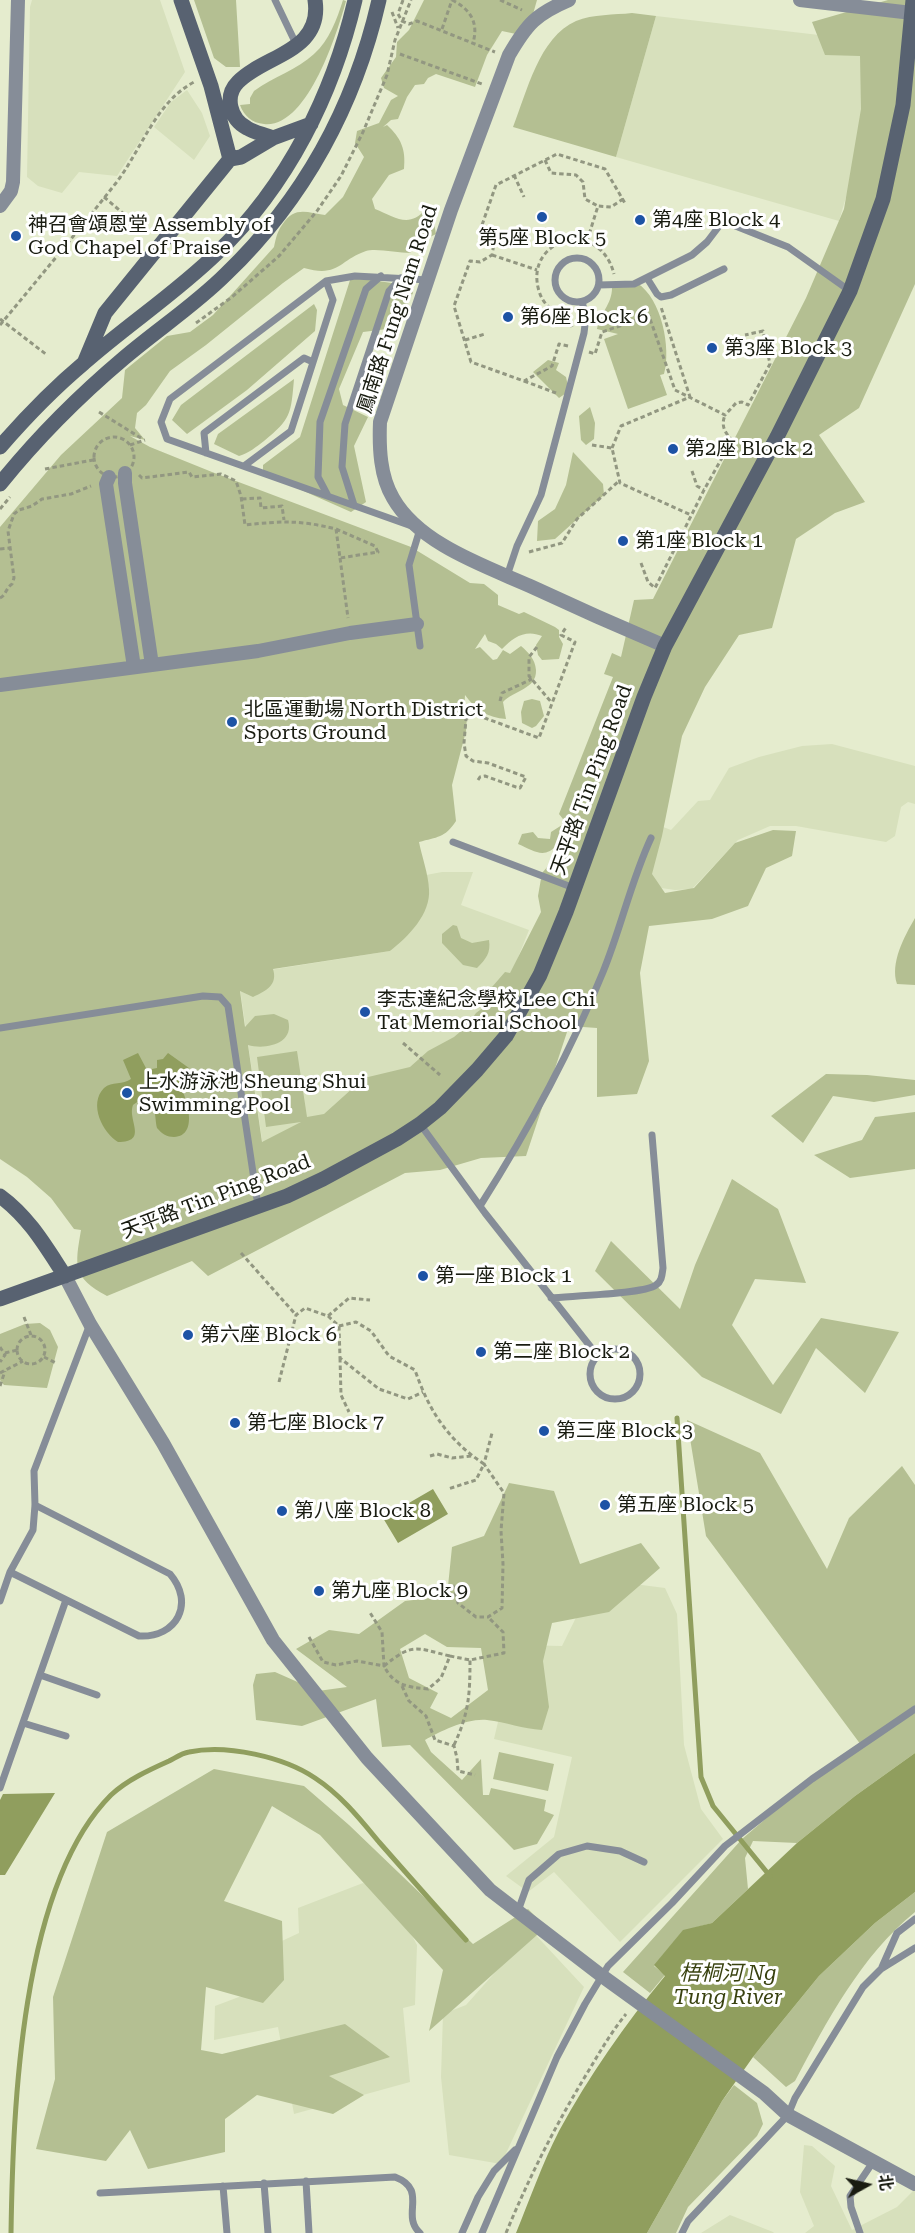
<!DOCTYPE html>
<html>
<head>
<meta charset="utf-8">
<style>
  body { margin:0 }
  #map { position:relative; width:915px; height:2233px; overflow:hidden; background:#e5ecce; font-family:"Roboto Serif","Noto Sans SC",serif }
  canvas { display:block }
  .north { position:absolute; left:837px; top:2155px; width:60px; height:60px; -webkit-text-stroke:4px #fff; paint-order:stroke; rotate:82deg; font-size:16px; font-weight:700; line-height:24px; text-align:center; color:#191c11 }
  .north::after { content:''; display:block; margin:auto; width:21px; height:27px; background:#191c11; clip-path:polygon(50% 0,100% 100%,50% 72%,0 100%) }
</style>
</head>
<body>
<div id="map">
<canvas width="915" height="2233"></canvas>
<div class="north">北</div>
</div>
<script>
const ctx = document.querySelector('canvas').getContext('2d');
ctx.lineJoin = 'round';
function fillPath(path, color) { ctx.fillStyle = color; ctx.fill(path, 'evenodd'); }
function trace(path, color, width, dash) { ctx.strokeStyle = color; ctx.lineWidth = width; ctx.lineCap = dash ? 'butt' : 'round'; ctx.setLineDash(dash || []); ctx.stroke(path); }
function drawText(font, color, halo, rows, align = 'center') {
  ctx.font = font + ' "Roboto Serif","Noto Sans SC",serif'; ctx.lineWidth = 6; ctx.setLineDash([]); ctx.textBaseline = 'middle'; ctx.strokeStyle = halo; ctx.fillStyle = color; for (const [text, x, y, turn = 0] of rows) {
    ctx.save(); ctx.translate(x, y); ctx.rotate((+turn || 0) * Math.PI / 180); ctx.textAlign = isNaN(turn) ? turn : align; if (halo) ctx.strokeText(text, 0, 0); ctx.fillText(text, 0, 0); ctx.restore();
  }
}
const built = new Path2D(`
  M32,0H160L185,72L117,176L79,172L62,193L38,186L27,177L30,7Z
  M656,16L862,40L868,122L839,221L616,157Z
  M187,90L202,113L210,136L194,160L154,127L171,102Z
  M832,744L915,766V804L908,802L901,807L895,836L886,842L796,826H770L738,840L692,889L675,890L648,886L658,825L671,830L698,801L710,800L729,768L759,757L802,746Z
  M442,872H473L461,905L529,930L515,965L497,998L475,1026L267,1174L238,975L390,951L429,890L426,875Z
  M595,1579L665,1588L677,1614L684,1745L701,1809L723,1839L620,1942L554,1872L528,1892L506,1876L554,1837L572,1757L494,1739L516,1645L562,1646Z
  M363,1883L389,1893L417,1945L415,2005L403,2008L410,2082L294,2114L278,2027L214,2040L215,2006L268,1986L269,1947L299,1933L298,1908Z
  M532,1931L584,1987L501,2164L449,2155L441,2077L443,2014L466,2005Z
  M804,2145L812,2146L835,2166L831,2186L852,2230L897,2207L915,2189V2233H805L814,2226L800,2192Z
  M730,2215L773,2232L774,2233H701Z`);
const green = new Path2D(`
  M194,0H236L240,67H226L214,58Z
  M343,0L346,1C337,34 307,129 264,124C252,123 244,116 240,105L250,104V98L254,91C273,77 297,70 314,54C329,41 337,19 343,0Z
  M424,0H537L533,14L516,34L502,31L487,55L475,87L436,74L428,78L424,84L415,85L407,97L398,119L391,120L383,127L387,125C401,138 406,149 404,169L389,175L372,199L375,209C395,217 409,229 426,209L433,217L436,234L418,243L410,253C398,253 376,248 366,251C339,260 339,278 304,268L283,283L206,345L170,371L146,405L137,413L135,428L145,440L130,436L150,447L212,472L411,547L470,583L484,584L498,595V605L519,614L524,612L555,627L559,630V637L563,644L559,659L542,660L538,655L536,645L542,636C526,629 513,637 502,649L496,644L488,641L485,634L475,649L480,647L493,660L497,659L503,650L510,654L521,646C529,653 535,659 536,670C537,689 513,691 503,702L506,719C488,718 475,709 465,695L464,712L467,716L466,731L452,785L456,821C445,838 437,837 419,842C422,857 428,873 429,889C431,914 408,937 390,951L273,969C278,985 266,991 253,997L240,991L245,1027L255,1016L274,1014L288,1020C295,1044 265,1050 248,1045L262,1142L301,1122L266,1127L257,1057L297,1051L307,1117L324,1114L364,1078L410,1067L428,1051L454,1037L467,1026L476,1013L484,1007L492,987L505,972L510,973L541,912L538,896L542,873L563,849L564,844H558C544,860 535,851 518,844L522,834L533,832L538,838L550,839L551,832L562,825L563,819L559,814L613,677L604,674L612,653L621,657L634,600L653,599L806,298L844,209L861,109L860,56L825,55L812,22L888,0H915V284L859,408L819,435L865,502L835,513L796,539L772,628L739,635L705,687L682,736L662,836L652,874L665,893L694,888L735,843L773,830L796,831L792,856L766,868L748,906L712,919L649,926L640,973L649,1061L637,1094L597,1097V1028L569,1026L526,1156L481,1158L440,1170L405,1173L208,1276L192,1261L107,1296C72,1277 75,1266 81,1230L74,1229L51,1198L27,1177L0,1159V527L61,455L122,398L125,370L167,336L190,332L213,315L274,247C276,238 277,232 282,225C294,206 306,212 325,215L343,197L364,157L355,143L357,131L379,123L391,100L398,96L384,88L381,78L396,57L397,42L409,30Z
  M632,13L656,16L616,157L513,127C527,92 539,37 576,21C593,14 614,15 632,13Z
  M351,277L412,286L413,293L395,328L363,332L339,389L343,405L368,417L354,446L366,502L351,512L263,473V465L300,437Z
  M637,283C662,299 671,348 664,374L660,375L667,395L628,409L604,339L618,334L597,329C600,313 612,304 612,288Z
  M314,304L317,310L315,331L247,390L187,434L172,420L181,405Z
  M548,360L559,363L556,370L566,377L569,391L559,398L533,372Z
  M294,379C291,414 291,419 264,441C256,447 249,453 239,456L214,444L218,434Z
  M590,407L595,423L594,439L586,445L581,440L579,416Z
  M573,452L603,484L604,495L555,539L537,541L538,521L555,509L566,485Z
  M532,699L540,701L544,716L536,726L532,728L522,723L521,712L524,701Z
  M915,918V985L897,984C890,963 904,937 915,918Z
  M453,925L457,926L461,938L472,943L489,940C491,953 486,959 477,968L463,965L442,943V934Z
  M826,1074L867,1075L915,1080V1095L874,1102L833,1096L803,1143L771,1116Z
  M915,1112V1169L850,1178L814,1155L862,1140L875,1117Z
  M732,1179L778,1209L806,1283L755,1279L732,1325L773,1385L821,1318L899,1332L865,1393L816,1348L781,1414L702,1377L595,1271L611,1241L680,1309L695,1265Z
  M40,1323L50,1330L58,1347L47,1388L4,1385L0,1380V1334L25,1324Z
  M687,1420L760,1453L827,1569L849,1518L902,1466L915,1485V1753L855,1796L797,1843L753,1841L745,1858L748,1889L712,1923L683,1931L654,1966L665,1975L650,1993L623,1972L742,1839L816,1776L861,1745L706,1536Z
  M509,1483L554,1491L580,1564L641,1543L660,1568L609,1612L552,1623L543,1661L549,1707L542,1730C523,1729 506,1722 487,1720C467,1718 441,1731 425,1740L431,1752L462,1780L481,1759L483,1795H489L491,1788L546,1800L544,1811L554,1815L537,1844L514,1850L410,1745L382,1747L376,1699L302,1726L256,1720L253,1685L256,1674L275,1672L318,1691L347,1687L296,1649L329,1630L359,1634L405,1601L447,1596L452,1547L484,1536ZM425,1634L447,1647L481,1648L488,1690L451,1718L430,1708L438,1693L409,1678L400,1649Z
  M499,1752L554,1764L548,1791L493,1779Z
  M214,1769L304,1786L349,1825L473,1944L528,1909L546,1927L429,2031L443,1970L320,1835L272,1806L224,1901L282,1921L284,1980L263,2003L206,1987L201,2050L222,2054L345,2024L390,2057L329,2076L364,2095L333,2114L257,2095L225,2119V2152L148,2169L130,2130L106,2161L36,2149L55,2079L53,1997L107,1832Z
  M915,1892V1912C861,1956 827,2021 795,2081L786,2087L753,2057L819,1976L875,1923Z
  M734,2085L757,2103L763,2124L757,2136L688,2207L676,2233H647L722,2101Z`);
const water = new Path2D(`
  M138,1053L147,1070L157,1068V1060L163,1059L168,1053L189,1068L179,1084C186,1095 200,1136 174,1137C167,1137 162,1134 157,1128C154,1115 157,1086 133,1105C127,1120 149,1142 118,1142C103,1133 88,1104 104,1088C112,1081 123,1085 131,1079L123,1060Z
  M433,1489L448,1514L398,1543L383,1518Z
  M915,1753V1892L875,1923L819,1976L753,2057L722,2101L647,2233H516C530,2199 542,2164 559,2131C589,2076 625,2024 665,1976L654,1965L683,1930L712,1923L797,1843L855,1796Z
  M55,1793L5,1875H0V1800L3,1794Z`);
const stream = new Path2D(`
  M677,1418L701,1777L713,1806L770,1876
  M11,2233C13,2110 20,1886 111,1795C127,1780 149,1770 169,1761C175,1758 182,1753 189,1752C227,1744 284,1757 315,1778C341,1795 360,1819 379,1842C408,1875 437,1908 466,1940`);
const path = new Path2D(`
  M403,0L398,14L402,21L409,24L417,21L495,52
  M452,0C470,9 479,22 473,43
  M500,0L522,10
  M392,12L398,28
  M442,29L452,0
  M400,54L482,84
  M545,160L551,173L576,175L583,182L585,199L598,206
  M514,175L524,197
  M104,197L145,232
  M587,241L598,206L611,207L623,199
  M492,255L537,270
  M0,319L47,355
  M196,323L232,297L279,256L317,211L341,176L363,132L387,75L395,40L411,0
  M0,325C39,278 78,231 116,183C142,149 155,103 194,82
  M572,327L568,317C554,313 543,305 539,291C523,239 599,216 614,274
  M465,340L485,334
  M568,346L559,344L552,366L524,381L471,362L454,306L470,261L480,262L492,255C495,241 494,235 482,225L496,185L557,154L605,169L626,205
  M589,352L595,354L602,332L649,316L675,390L725,415L736,403L742,402L748,405L770,364L763,331L745,335
  M524,381L556,393
  M99,412L141,438
  M94 457a20 20 0 1 1 40 0a20 20 0 1 1-40 0Z
  M130,445L145,440
  M592,445L612,448L620,483L691,515
  M612,448L621,426L690,397L661,307
  M45,469L93,460
  M692,471L697,486L704,490
  M139,475L142,478L189,472L192,477L221,474L236,481L241,496L245,525C283,521 299,520 336,529L340,558L378,552L375,546L336,529
  M242,499L260,498L261,508L282,506L284,520
  M0,509L10,497
  M0,549L10,548
  M529,552L562,543L577,519L619,481
  M340,558L348,618
  M641,563L648,582L655,588L704,490L732,440C724,432 721,425 725,415
  M0,598C6,595 6,588 12,584L14,578L8,531L14,514L19,510L32,506L42,499L71,494L91,486
  M537,647L529,657V676L552,703
  M500,701L502,693L532,679
  M478,780L480,777L485,776L516,787L520,788L526,777L488,763L473,761L466,756L464,743L466,719L474,714L539,738L575,642L561,635L567,626
  M403,1043L440,1075
  M241,1253L296,1315
  M328,1316L339,1326L340,1358L379,1389L408,1399L423,1392
  M24,1317L31,1335
  M339,1326L356,1322L371,1331L389,1356L415,1370C429,1411 448,1440 484,1464L476,1480L448,1489
  M17 1350a14 14 0 1 1 28 0a14 14 0 1 1-28 0Z
  M0,1347L5,1355L0,1362
  M5,1353L17,1350
  M44,1357L56,1363
  M340,1358L341,1395L349,1412
  M0,1373L23,1361
  M279,1382L296,1315L305,1308L328,1316L349,1298L370,1300
  M0,1386L5,1371
  M430,1456L437,1454L452,1458L472,1456
  M453,1585L458,1603L476,1617H488L502,1608L503,1564L501,1531L504,1493L484,1464L492,1433
  M309,1637L323,1662L336,1665L357,1661L384,1666L382,1632L369,1611
  M450,1656C416,1648 413,1642 384,1666C394,1686 408,1687 428,1689L441,1678L450,1656L470,1660L504,1653L503,1632L488,1617
  M402,1686L409,1701L426,1716L435,1740L454,1746L457,1758L458,1771L475,1775
  M454,1745C469,1713 470,1694 470,1660
  M506,2233C528,2180 553,2130 583,2080C597,2057 609,2035 626,2014`);
const lane = new Path2D(`
  M275,0L297,46
  M555 280a22 22 0 1 1 44 0a22 22 0 1 1-44 0Z
  M647,278L657,294L661,297L671,295L724,269
  M599,285L634,284L692,255L707,242L723,221L788,247L850,291
  M206,453L204,433L304,358L313,362
  M244,466L291,431L333,300L326,281
  M328,496L318,477L320,422L366,289L381,276
  M354,505L342,467L345,424L389,291L401,278
  M507,576L517,546L541,495L584,333L586,316L582,302
  M420,646L409,565L420,529L167,439L161,422L170,399L326,281L355,276L428,280
  M453,842L574,888
  M0,1028L203,996L220,997L228,1006L258,1206
  M420,1124L485,1213L597,1355
  M480,1206C527,1132 570,1053 603,972C621,928 631,881 651,838
  M551,1298C570,1296 645,1294 656,1285C662,1281 662,1275 663,1268L652,1135
  M590 1374a25 25 0 1 1 50 0a25 25 0 1 1-50 0Z
  M10,1572L139,1636C177,1638 195,1603 170,1574L35,1505
  M0,1601L10,1572L33,1530L35,1505L34,1471L90,1324
  M40,1675L97,1695
  M23,1723L66,1736
  M0,1788L66,1600
  M518,1911L529,1880L559,1854L587,1846L620,1851L644,1862
  M882,1967L897,1933L915,1919
  M306,2181L309,2233
  M264,2183L268,2233
  M223,2186L227,2233
  M100,2193L395,2177C429,2190 400,2215 420,2233
  M462,2233L478,2197L494,2171L515,2150
  M482,2233L557,2057L585,2004L608,1966L672,1903L725,1846L812,1779L915,1709
  M682,2233L688,2221L788,2115L795,2098L863,1987L881,1969L915,1948
  M860,2233L851,2207L850,2196L873,2162`);
const street = new Path2D(`
  M569,0C536,14 527,24 509,55L451,210L380,422C379,448 380,476 393,498C419,544 485,566 530,586C575,607 620,627 665,646
  M800,0L912,13
  M0,206L11,191L13,182L18,0
  M125,473V483L152,665
  M109,477L106,484L134,667
  M0,685L258,651L350,633L417,624
  M65,1276L90,1324L163,1443L273,1640L367,1758L490,1890L602,1976L764,2093L788,2115L915,2184`);
const secondary = new Path2D(`
  M181,0L211,86L230,159
  M273,138C264,134 255,133 247,128C230,119 224,96 238,82C264,55 323,52 315,0
  M85,361L105,313L230,159L241,157L273,138L311,124
  M0,447C26,417 53,389 84,363C127,325 176,293 217,253C288,185 333,94 355,0
  M0,484C37,438 79,396 124,358C158,329 195,305 226,274C304,199 355,105 379,0
  M0,1196C29,1217 46,1247 65,1276
  M0,1299L287,1196L323,1179L397,1139L420,1124L440,1108L477,1070L506,1036L540,975L566,912L644,697L665,646L777,437L850,291L883,199L903,105L913,0`);
const markers = [
  [542,217,6,"#1d53a5"],
  [640,220,6,"#1d53a5"],
  [16,236,6,"#1d53a5"],
  [508,317,6,"#1d53a5"],
  [712,348,6,"#1d53a5"],
  [673,449,6,"#1d53a5"],
  [623,541,6,"#1d53a5"],
  [232,722,6,"#1d53a5"],
  [365,1012,6,"#1d53a5"],
  [127,1093,6,"#1d53a5"],
  [423,1276,6,"#1d53a5"],
  [188,1335,6,"#1d53a5"],
  [481,1352,6,"#1d53a5"],
  [235,1423,6,"#1d53a5"],
  [544,1431,6,"#1d53a5"],
  [605,1505,6,"#1d53a5"],
  [282,1511,6,"#1d53a5"],
  [319,1591,6,"#1d53a5"]
];
const poiNames = [
  ["第4座 Block 4",652,220],
  ["神召會頌恩堂 Assembly of",28,225],
  ["God Chapel of Praise",28,248],
  ["第5座 Block 5",542,238,"center"],
  ["第6座 Block 6",520,317],
  ["第3座 Block 3",724,348],
  ["第2座 Block 2",685,449],
  ["第1座 Block 1",635,541],
  ["北區運動場 North District",244,710],
  ["Sports Ground",244,733],
  ["李志達紀念學校 Lee Chi",377,1000],
  ["Tat Memorial School",377,1023],
  ["上水游泳池 Sheung Shui",139,1082],
  ["Swimming Pool",139,1105],
  ["第一座 Block 1",435,1276],
  ["第六座 Block 6",200,1335],
  ["第二座 Block 2",493,1352],
  ["第七座 Block 7",247,1423],
  ["第三座 Block 3",556,1431],
  ["第五座 Block 5",617,1505],
  ["第八座 Block 8",294,1511],
  ["第九座 Block 9",331,1591]
];
const streetNames = [
  ["鳳南路 Fung Nam Road",398,309,-72],
  ["天平路 Tin Ping Road",592,780,-70],
  ["天平路 Tin Ping Road",216,1197,-21]
];
const waterNames = [
  ["梧桐河 Ng",728,1974],
  ["Tung River",728,1998]
];
fillPath(built, '#d7e0bc');
fillPath(green, '#b4bf92');
fillPath(water, '#909e5e');
trace(stream, '#909e5e', 5);
trace(path, '#929781', 3, [4.5, 3]);
trace(lane, '#868d98', 7);
trace(street, '#868d98', 14);
trace(secondary, '#586271', 15);
for (const [x, y, r, color] of markers) { const dot = new Path2D(); dot.arc(x, y, r, 0, 2 * Math.PI); ctx.fillStyle = color; ctx.fill(dot); trace(dot, '#fff', 2); }
drawText('20px', '#191c11', '#fff', poiNames, 'left');
drawText('20px', '#191c11', '#fff', streetNames);
drawText('italic 21px', '#394210', '#fff', waterNames);
</script>
</body>
</html>
